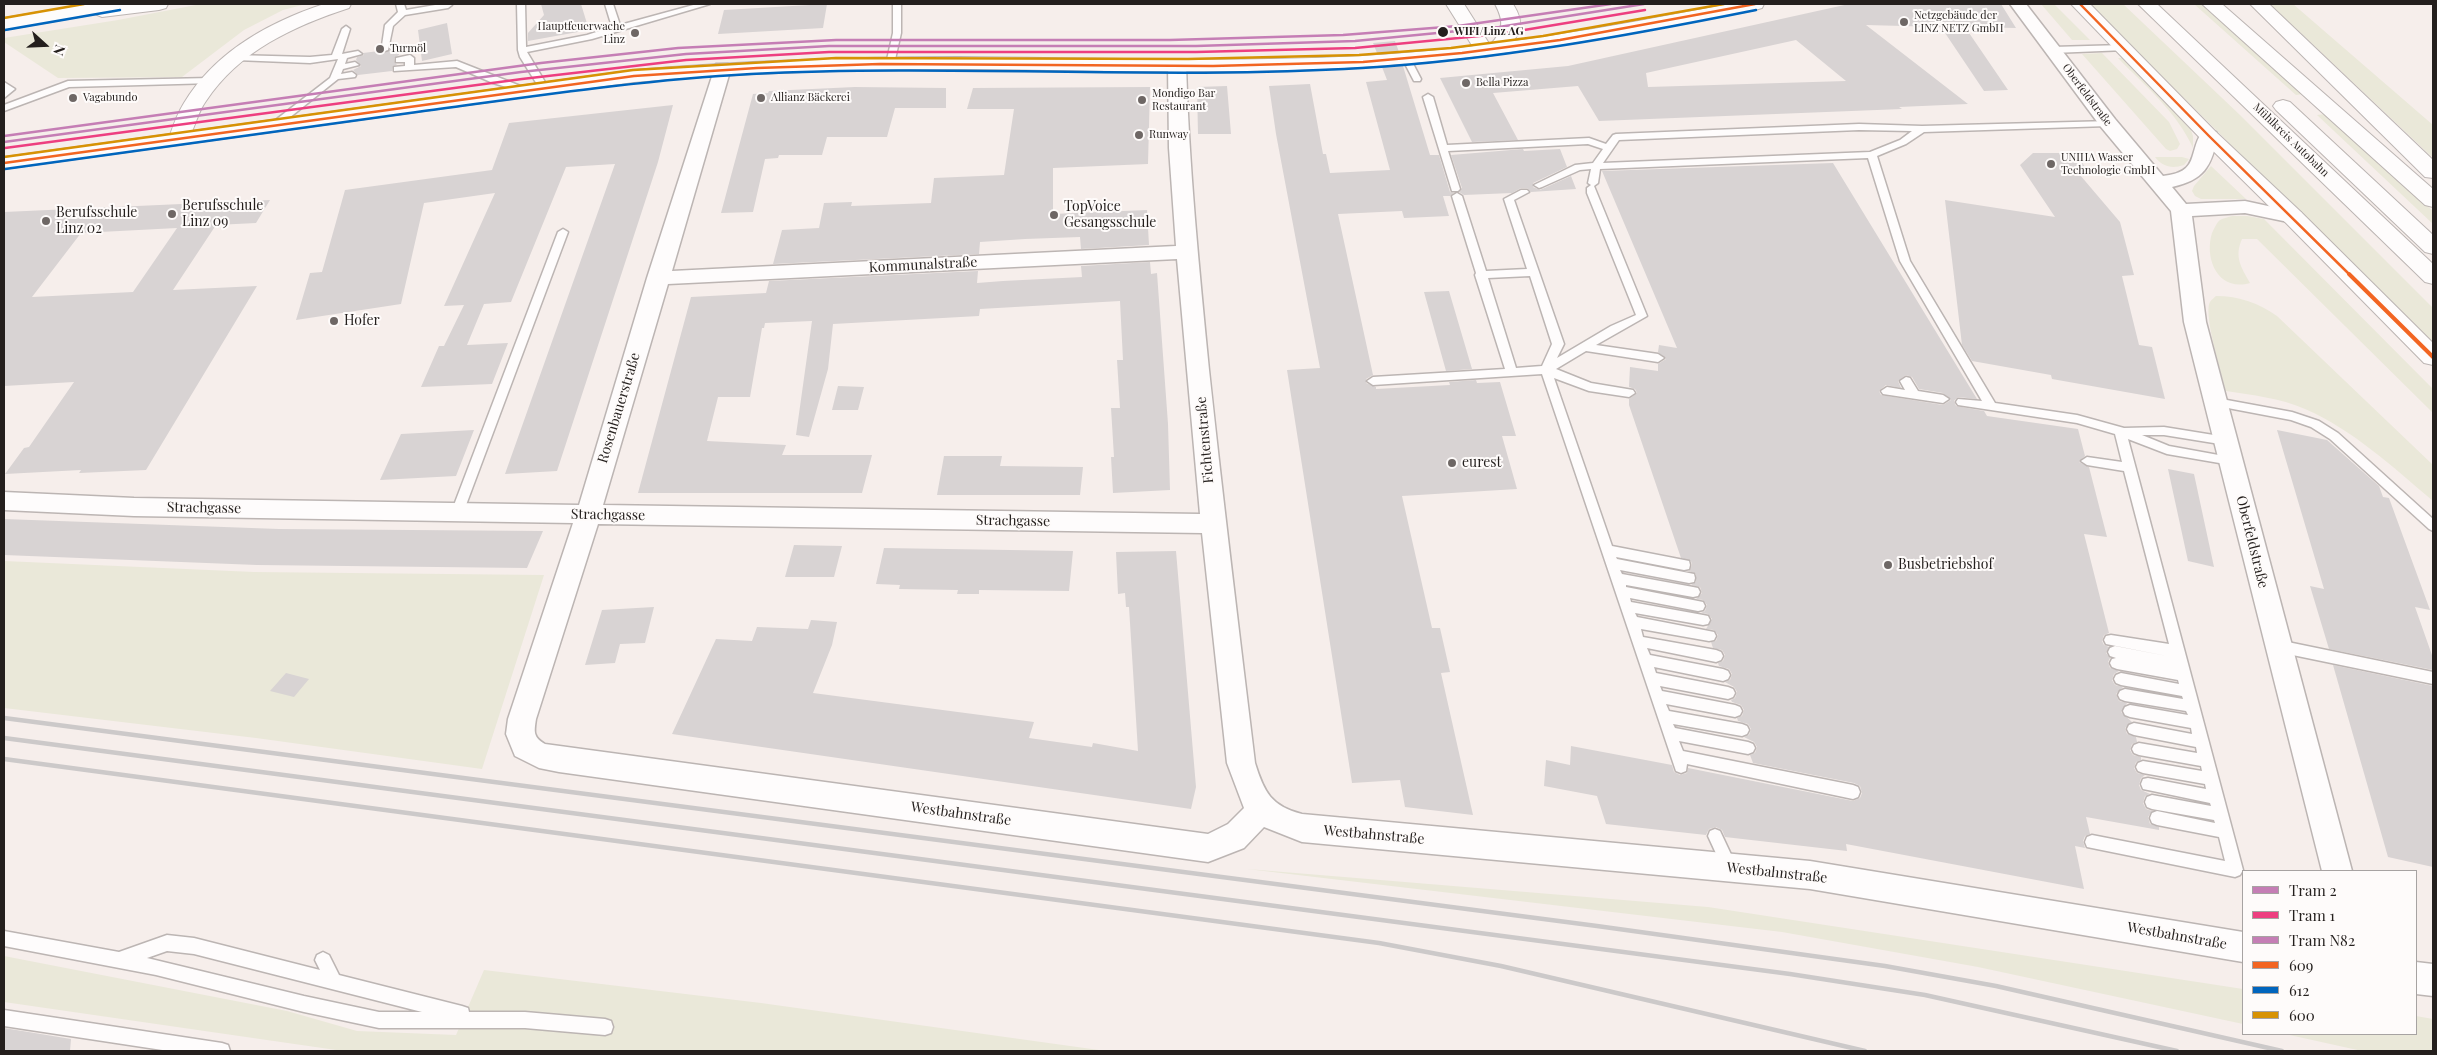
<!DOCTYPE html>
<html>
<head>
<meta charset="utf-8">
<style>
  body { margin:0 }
  #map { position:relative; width:2437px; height:1055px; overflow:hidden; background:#f6eeeb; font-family:"Playfair Display",serif }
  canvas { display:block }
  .frame { position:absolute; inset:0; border:5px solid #241f1d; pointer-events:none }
  .legend { position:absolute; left:2242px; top:870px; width:175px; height:165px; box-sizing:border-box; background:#fefbfa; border:1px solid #a7a3a2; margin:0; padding:6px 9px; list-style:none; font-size:15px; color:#241f1d }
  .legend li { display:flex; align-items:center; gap:10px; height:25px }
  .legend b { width:25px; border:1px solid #a7a3a2 }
  .north { position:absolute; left:20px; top:20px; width:50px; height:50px; -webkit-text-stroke:4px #fefbfa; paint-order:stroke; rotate:110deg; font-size:14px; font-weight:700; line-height:20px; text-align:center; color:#241f1d }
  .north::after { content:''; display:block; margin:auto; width:18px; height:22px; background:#241f1d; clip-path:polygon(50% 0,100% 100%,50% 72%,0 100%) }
</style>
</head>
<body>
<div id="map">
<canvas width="2437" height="1055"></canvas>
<div class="frame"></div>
<ul class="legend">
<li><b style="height:6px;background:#c57eb5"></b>Tram 2</li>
<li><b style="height:6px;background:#ed3f80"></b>Tram 1</li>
<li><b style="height:6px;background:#c57eb5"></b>Tram N82</li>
<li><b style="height:6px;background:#f26522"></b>609</li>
<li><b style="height:6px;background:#0065bd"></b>612</li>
<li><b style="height:6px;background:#d79204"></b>600</li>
</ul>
<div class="north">N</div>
</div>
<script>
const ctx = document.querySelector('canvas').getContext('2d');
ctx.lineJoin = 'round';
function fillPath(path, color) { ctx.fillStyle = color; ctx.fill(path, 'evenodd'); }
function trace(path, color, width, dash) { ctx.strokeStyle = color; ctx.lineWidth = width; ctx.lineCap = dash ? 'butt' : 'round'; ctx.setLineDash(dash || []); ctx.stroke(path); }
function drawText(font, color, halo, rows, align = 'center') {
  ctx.font = font + ' "Playfair Display",serif'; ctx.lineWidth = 4; ctx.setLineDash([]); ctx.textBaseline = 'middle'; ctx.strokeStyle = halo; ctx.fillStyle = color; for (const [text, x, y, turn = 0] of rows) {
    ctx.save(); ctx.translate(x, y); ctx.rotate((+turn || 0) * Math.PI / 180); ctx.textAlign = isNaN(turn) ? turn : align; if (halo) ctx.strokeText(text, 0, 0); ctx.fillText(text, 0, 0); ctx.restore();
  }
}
const green = new Path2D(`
  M201,4H306L283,10L244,30L182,77L58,78L4,42V38L118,20Z
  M2041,4H2054L2090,40H2072Z
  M2089,4H2123L2240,115L2433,308V345Z
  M2194,4H2201L2303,94L2296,95Z
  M2270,4H2293L2433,125V158Z
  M2102,53L2169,122L2180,144L2177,149L2170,151L2166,149L2082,54Z
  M2118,58H2124L2189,124L2193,136V148C2177,112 2145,86 2118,58Z
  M2325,114L2433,211V224L2317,115Z
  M2155,157H2182L2189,159L2184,165C2172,169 2163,167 2155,157Z
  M2211,166L2246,199H2201L2195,196L2192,191L2194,186Z
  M2232,216H2247L2264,219L2433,389V413L2257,239H2242C2234,257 2241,267 2250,283C2218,292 2204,259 2212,233C2214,229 2217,222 2220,220C2223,218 2229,217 2232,216Z
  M2216,296C2239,296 2259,303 2277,316L2433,465V501C2393,467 2353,430 2305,409C2280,398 2252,395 2226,391C2222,375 2203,314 2210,302C2212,299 2214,298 2216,296Z
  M4,561L254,572L544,575L482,769L256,738L4,708Z
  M1247,869L1708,907L2243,989V1024L1978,967L1782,932Z
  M4,956L287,1011L357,1031L456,1035L484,970L761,1003L1106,1051H343L4,1002Z
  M2416,1016L2433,1019V1051H2362L2285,1034H2416Z`);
const building = new Path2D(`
  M541,4H581L589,30L528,41V33L544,15Z
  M827,4L823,28L718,34L724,10Z
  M1849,4H2001L2016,28L1965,27L2008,90L1984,91L1941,27L1866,25L1968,104L1899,107L1902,109L1599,121L1578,86L1493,93L1518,140L1472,142L1440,78L1568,66ZM1796,40L1846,81L1648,87L1646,73Z
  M447,23L452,54L422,61L418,30Z
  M1395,41L1399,52L1377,53L1373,43Z
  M400,48L399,55L394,58L395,63L397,65L393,66L392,71L358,75L353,70L361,66L356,60L357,57L364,55L363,53L379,51L382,54L390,49Z
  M1403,66L1430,155H1439L1450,192L1454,193L1450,196H1443L1449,216L1404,218L1402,211L1338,214L1373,375L1366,379V383L1376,387V389L1450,385L1449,382L1476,380L1477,383L1500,382L1516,436H1502L1517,489L1402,496L1432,628H1440L1450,672L1441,673L1473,815L1405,807L1400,780L1352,783L1287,370L1320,368L1276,134L1269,86L1310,84L1323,154H1326L1330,173L1390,170L1366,82L1387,80L1382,67Z
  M1227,86L1231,134H1198L1197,87Z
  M855,87L946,88V108H895L887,137H827L822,155H779L778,158L765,159L753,212L721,213L753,94L768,93L769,91Z
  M1150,87L1148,164L1053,168V214L1147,210L1149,245L1081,249L1080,237L1025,239L980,242L979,254L773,264L782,230L819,228L824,203L852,202L851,206L931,203L934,178L1004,175L1014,109H967L973,88Z
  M673,105L658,162L557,471L505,474L615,164L566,167L511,302L484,304L467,345L508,343L492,384L421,387L439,346H444L464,305L444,306L495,193L424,203L401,304L296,320L310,273L322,272L345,190L492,170L509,123Z
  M1523,149L1524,151L1560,149L1567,167L1533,183V187L1540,190L1571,176L1576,189L1531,192L1527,188H1521L1512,193L1464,195L1459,192L1462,188L1451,155Z
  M2033,153H2075L2091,175H2080L2120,222L2134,275L2122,276L2139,345L2152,347L2165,399L2052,379L2051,375L1972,361L1962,345L1945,200L2055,217L2020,165Z
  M1833,163L1977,399L1958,397L1954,401L1956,406L1984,411L1987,416L2078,429L2085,456L2079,462L2089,467L2107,537L2084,534L2109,633L2104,635L2102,641L2104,645L2109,647L2106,653L2110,658L2108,662L2110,668L2119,671L2114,674L2112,680L2115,685L2123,687L2116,694L2119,701L2127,703L2121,712L2132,722L2125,728L2127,734L2136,737L2137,742L2132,744L2130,750L2133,755L2141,757V760L2136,762L2134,768L2137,773L2145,775L2141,778L2139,785L2141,790L2150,794L2145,796L2143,803L2146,809L2152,811L2148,817L2150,824L2159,827V830L2086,817L2090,834L2085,836L2083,841L2085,848L2075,846L2084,889L1846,844L1847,851L1725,837L1722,830L1716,827L1709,829L1706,835L1606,824L1597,796L1544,786L1546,760L1570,765L1571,746L1672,765L1674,772L1680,775L1687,773L1688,768L1853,801L1860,798L1862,793L1860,786L1854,783L1753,763L1750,755L1755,753L1757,747L1754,742L1744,737L1749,735L1751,729L1748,724L1738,721L1737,718L1742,716L1744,710L1741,705L1732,702L1731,700L1735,698L1737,692L1734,687L1725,682L1730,680L1732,674L1729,669L1719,666L1718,663L1723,661L1725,655L1722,650L1713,648L1711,642L1716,641L1718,635L1714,630L1706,629L1712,619L1708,614L1701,613L1705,611L1707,605L1703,600L1696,599L1702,593L1700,587L1691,585L1696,582V574L1689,571L1692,565L1691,561L1681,558L1629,405V399L1637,393L1635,389L1629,387L1630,367L1658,371V364L1666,359L1658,352L1659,345L1677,348L1602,171ZM1906,375L1912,377L1919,389L1943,393L1951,400L1943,405L1881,395L1879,391L1886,385L1901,388L1898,381Z
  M270,200L256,223L216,225L173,290L257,286L146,470L79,473L81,470L5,474L24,448L29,447L74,382L4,386V212ZM177,228L133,292L32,297L81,233Z
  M1150,262L1151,274L1157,273L1168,424L1170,490L1113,493L1111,457H1114L1111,408H1120L1117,360H1123L1120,301L980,309L979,316L833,324L828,369L809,437L796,435L812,321L765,323L764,328H762L750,397H718L707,441L786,445L782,455H872L862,493H638L691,297L766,293L769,281L978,271L977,283L1003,281L1082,277L1081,266Z
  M1449,291L1472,369L1446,371L1424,292Z
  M838,386L864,387L858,410H832Z
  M474,430L456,476L380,480L401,434Z
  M2277,430L2327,440L2379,486L2383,497L2389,498L2430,610L2415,607L2433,658V670L2329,649L2310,586L2324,589Z
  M944,456H1002L1000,466L1083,467L1080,495H937Z
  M2168,469L2194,474L2214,567L2188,561Z
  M4,519L279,529L543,531L527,568L257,565L4,555Z
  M794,545L842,546L834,577H785Z
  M884,548L1073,551L1069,591L979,590V594H957L958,590L899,589L900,585L876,584Z
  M1176,551L1196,787L1191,809L672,734L716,639L752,641L757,627L808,629L811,620L837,622L832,645L813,693L1034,722L1029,738L1092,747L1093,743L1138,751L1129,607H1126L1125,593L1118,594L1116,552Z
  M654,607L645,643L620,644L615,663L585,665L602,610Z
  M2333,665L2433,686V867L2388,857Z
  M286,673L309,679L294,697L270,691Z
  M4,1028L71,1039L70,1051H4Z`);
const service = new Path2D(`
  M396,4H404L406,10L441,4L452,5L448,8L405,15L393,26L388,50L381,52L385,25L398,12Z
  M517,4H525L526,47L587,35L612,27L605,4H613L620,25L697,4H710L592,39L527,52L548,87L543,90L540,89L520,57L518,50Z
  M893,4H901V33L894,64L890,67L886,64L893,33Z
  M346,26L350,29L342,54L358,51L362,54L347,58L345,64L355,62L359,65L343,69L341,74L352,72L356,75L355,77L338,79L279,126H273V122L330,78L338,59L310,63L236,60L233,59V55L310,57L332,55L342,29Z
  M2123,45L2126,46V50L2053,53L2049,50L2053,47Z
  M410,55L414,58V65L457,61L528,89L523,92L493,83L456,67L394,71V67L405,66V62H396V58Z
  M1403,56H1409L1421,79L1420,81H1414L1402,58Z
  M211,78L215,81L214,83L69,87L4,111V105L68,81Z
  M4,82L15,89L4,98Z
  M1428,94L1433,97L1447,145L1589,138L1606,144L1613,135L1616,134L1859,124L1922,126L2111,121L2113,123L2108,126L1924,132L1906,144L1877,156L1910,261L1995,403L2077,415L2124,428L2164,427L2226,437L2232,441L2226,445L2164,435H2142L2169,446L2235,458L2237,461L2235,464L2231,465L2167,454L2128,439L2243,870L2240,875L2235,877L2087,847L2085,842L2087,837L2092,835L2225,861L2219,837L2157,825L2152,823L2150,818L2152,813L2157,811L2215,823L2214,820L2152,809L2147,807L2145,802L2147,797L2152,795L2211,806L2210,803L2148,790L2143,789L2141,784L2143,779L2148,778L2206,789L2205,784L2143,773L2138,771L2136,767L2138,763L2143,761L2202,771L2201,766L2139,755L2134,753L2132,749L2134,745L2139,743L2197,753L2196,747L2134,735L2129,733L2127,729L2129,725L2134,723L2192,734L2191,728L2130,717L2125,715L2123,711L2125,707L2130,705L2188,715L2186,711L2125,701L2120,699L2118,695L2120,691L2125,689L2183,699L2182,696L2121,685L2116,683L2114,679L2116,675L2121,673L2179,684L2178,680L2117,669L2112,667L2110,663L2112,659L2116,658L2110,656L2108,652L2110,648L2115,646L2172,657L2111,645L2106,644L2104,640L2106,636L2111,635L2169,644L2124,471L2087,465L2081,461L2087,457L2122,462L2115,434L2077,423L1958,405L1956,402L1958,399L1982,401L1900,261L1868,158L1600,169L1598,183L1594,186L1647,316L1596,345L1658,354L1664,358L1658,362L1586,351L1556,369L1591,383L1633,390L1635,393L1629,397L1589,391L1554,378L1612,546L1684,560L1689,561L1690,565L1689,569L1684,570L1616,557L1617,559L1689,573L1694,574L1695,578L1694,582L1689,583L1620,570L1622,574L1693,587L1698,588L1700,592L1698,596L1693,597L1626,585V587L1698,601L1703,602L1705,606L1703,610L1698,611L1630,598L1631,602L1703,615L1708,616L1710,620L1708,624L1703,625L1635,613L1637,617L1709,631L1714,632L1716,636L1714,640L1709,641L1641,629L1643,637L1716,650L1721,652L1723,656L1721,660L1716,662L1647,648L1650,655L1723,669L1728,671L1730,675L1728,679L1723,681L1654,667L1656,673L1728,687L1733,689L1735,693L1733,697L1728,699L1660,686L1662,691L1735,705L1740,707L1742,711L1740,715L1735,717L1666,704L1669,711L1742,724L1747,726L1749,730L1747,734L1742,736L1673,724L1675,728L1748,742L1753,744L1755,748L1753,752L1748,754L1679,741L1683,751L1853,785L1858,787L1860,792L1858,797L1853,799L1687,764L1686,771L1681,773L1676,771L1542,374L1373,385L1367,381L1373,377L1505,369L1475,275L1476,273L1452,196L1457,193L1462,196L1486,271L1527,269L1504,199L1521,190H1527L1529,192L1514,200L1564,344L1557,358L1611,326L1636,315L1587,193V188L1591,185L1588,183L1591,169L1580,170L1542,187L1539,188L1534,185L1575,165L1593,163L1603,149L1588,144L1448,151L1460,189L1458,191H1452L1423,97ZM1859,130L1912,131L1900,140L1870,152L1603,163L1619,140ZM1530,276L1552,344L1542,366L1516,368L1488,278Z
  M563,229L568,232L463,513L461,516H453L451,513L558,232Z
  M1906,377L1910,378L1918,391L1943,395L1949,399L1943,403L1883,394L1881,391L1887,387L1905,390L1900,381Z
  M2216,398L2292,412L2319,421L2338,433L2433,519V531L2429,529L2330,439L2311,427L2291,420L2212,405L2210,402L2212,399Z
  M2278,640L2433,672V684L2278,652L2273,650L2271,646L2273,642Z
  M1715,829L1720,831L1735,863L1738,868L1735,873L1730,875L1725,873L1708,836L1710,831Z
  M4,931L119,952L167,935L194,938L320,970L315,960L317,955L323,952L329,955L339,975L462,1006L468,1008L469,1012H525L605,1019L611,1021L613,1027L611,1033L605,1035L525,1028H379L304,1012L156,975L4,946ZM167,951L194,954L422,1012H379L304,996L147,958Z
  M4,1010L222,1043L228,1045L230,1051H169L4,1026Z`);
const minor = new Path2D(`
  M2010,4H2026L2115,119L2163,176C2200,172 2188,153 2202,132H2216L2218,136C2211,167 2204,180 2172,187L2186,204L2245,201L2300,213L2303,217L2300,221L2293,223L2245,213L2192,216L2206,322L2352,871H2322L2184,322L2171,211L2101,127Z
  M1177,60L1183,61L1186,65C1189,167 1199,268 1209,370C1223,501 1239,632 1255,763C1264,792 1271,806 1302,814L1810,861L2243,932V962L1810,889L1302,842L1264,827L1244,848L1208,862L559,772L539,768L515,756L506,734L508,719L573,523L134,516L4,510V492L134,498L579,505L647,278L716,64H728L731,68L672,271L1176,246L1169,148L1168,65L1171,61ZM1177,259L1200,514L603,505L668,284ZM598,524L1202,533L1227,763L1244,808L1228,824L1208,834L545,744C533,737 534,732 536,719Z
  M2416,962L2433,964V996L2416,994Z`);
const secondary = new Path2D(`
  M324,4H351L349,8C294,26 239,51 206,101C197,113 195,130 186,142L179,144L172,142L169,138C173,126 177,114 184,103C215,52 269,22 324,4Z
  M1446,4H1464L1490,45C1504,30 1504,21 1495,4H1513C1527,26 1519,35 1504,53L1485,57L1478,55Z`);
const primary = new Path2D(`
  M88,4H168L166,8L159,10L102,17L95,14L4,30V18Z
  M1728,4H1764L1762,8L1755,10C1626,35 1495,59 1363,67C1230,75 1096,70 962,69C852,69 743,73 634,82L4,169V157L634,70C742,61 851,57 959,57C1094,58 1228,63 1362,56C1485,49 1607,28 1728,4Z
  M2071,4H2090L2216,132L2301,212L2304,217L2301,222L2293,224L2285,222L2202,140Z`);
const motorway = new Path2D(`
  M2138,4H2157L2433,264V284L2425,282Z
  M2202,4H2222L2433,189V207L2425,205Z
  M2250,4H2269L2433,160V178L2425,177Z
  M2283,100L2290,102L2433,235V254L2425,252L2276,110L2273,106L2276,102Z
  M2293,210L2301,212L2433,343V365L2424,363L2285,222L2282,217L2285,212Z`);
const rail = new Path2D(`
  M4,718L1597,926L1885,966L1996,986L2282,1051
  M4,738L1790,974L1925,995L2177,1051
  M4,759L1379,943L1501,966L1865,1051`);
const bus1Far1 = new Path2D(`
  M2080,4L2209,136L2350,275
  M4,163L634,76L757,68L880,64L1213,66L1363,62L1462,53L1560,40L1755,4`);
const bus1 = new Path2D(`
  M2349,274L2433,357`);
const bus2 = new Path2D(`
  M5,30L120,10
  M5,169C142,150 280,131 417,112C529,97 639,80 751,74C955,64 1159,80 1362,68C1495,60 1626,36 1756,10`);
const bus3 = new Path2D(`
  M4,18L84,4
  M4,157L633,70L836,58L1188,59L1359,55L1451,48L1543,36L1724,4`);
const tram1 = new Path2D(`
  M4,142L521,72L686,54L829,46H1196L1355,41L1499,27L1644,4`);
const tram2 = new Path2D(`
  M5,148L522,79L686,60L829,52H1196L1355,48L1500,34L1645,10`);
const tram3 = new Path2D(`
  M4,136L541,63L678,48L836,40H1170L1343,35L1458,26L1611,4`);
const markers = [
  [1904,22,5,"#6e6765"],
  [1443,32,6,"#241f1d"],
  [635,33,5,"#6e6765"],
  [380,49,5,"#6e6765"],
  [1466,83,5,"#6e6765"],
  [73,98,5,"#6e6765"],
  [761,98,5,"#6e6765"],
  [1142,100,5,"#6e6765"],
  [1139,135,5,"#6e6765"],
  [2051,164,5,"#6e6765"],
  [172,214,5,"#6e6765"],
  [1054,215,5,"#6e6765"],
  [46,221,5,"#6e6765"],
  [334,321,5,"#6e6765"],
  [1452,463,5,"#6e6765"],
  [1888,565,5,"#6e6765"]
];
const farPoinames = [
  ["Netzgebäude der",1914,16],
  ["LINZ NETZ GmbH",1914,29],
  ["Hauptfeuerwache",625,27,"right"],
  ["Linz",625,40,"right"],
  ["Turmöl",390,49],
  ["Bella Pizza",1476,83],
  ["Mondigo Bar",1152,94],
  ["Restaurant",1152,107],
  ["Vagabundo",83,98],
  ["Allianz Bäckerei",771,98],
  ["Runway",1149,135],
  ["UNIHA Wasser",2061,158],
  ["Technologie GmbH",2061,171]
];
const farStopnames = [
  ["WIFI/Linz AG",1454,32]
];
const farStreetnames = [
  ["Oberfeldstraße",2087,95,53],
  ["Mühlkreis Autobahn",2291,140,44]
];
const poiNames = [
  ["Berufsschule",182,206],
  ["Linz 09",182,222],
  ["TopVoice",1064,207],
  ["Gesangsschule",1064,223],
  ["Berufsschule",56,213],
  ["Linz 02",56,229],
  ["Hofer",344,321],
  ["eurest",1462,463],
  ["Busbetriebshof",1898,565]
];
const streetNames = [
  ["Kommunalstraße",923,265,-3],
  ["Rosenbauerstraße",619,408,-73],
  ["Fichtenstraße",1205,440,-95],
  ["Strachgasse",204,508,1],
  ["Strachgasse",608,515,1],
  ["Strachgasse",1013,521,1],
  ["Oberfeldstraße",2252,542,76],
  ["Westbahnstraße",961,814,8],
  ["Westbahnstraße",1374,835,5],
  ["Westbahnstraße",1777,873,6],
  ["Westbahnstraße",2177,936,10]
];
fillPath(green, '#eae8d9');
fillPath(building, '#d8d3d3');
trace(service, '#bcb5b3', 3);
trace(minor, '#bcb5b3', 3);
trace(secondary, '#bcb5b3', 2);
trace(primary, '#bcb5b3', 2);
trace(motorway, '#bcb5b3', 2);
fillPath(service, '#fefcfc');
fillPath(minor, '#fefcfc');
fillPath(secondary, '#fefcfc');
fillPath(primary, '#fefcfc');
fillPath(motorway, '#fefcfc');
trace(rail, '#ccc9c9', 4.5);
trace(bus1Far1, '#f26522', 2.5);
trace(bus1, '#f26522', 4);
trace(bus2, '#0065bd', 2.5);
trace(bus3, '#d79204', 2.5);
trace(tram1, '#c57eb5', 2.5);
trace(tram2, '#ed3f80', 2.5);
trace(tram3, '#c57eb5', 2.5);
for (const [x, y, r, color] of markers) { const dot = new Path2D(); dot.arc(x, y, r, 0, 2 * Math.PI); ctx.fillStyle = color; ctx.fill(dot); trace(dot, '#fefbfa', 2); }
drawText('11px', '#241f1d', '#fefbfa', farPoinames, 'left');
drawText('bold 11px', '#241f1d', '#fefbfa', farStopnames, 'left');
drawText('11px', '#241f1d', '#fefbfa', farStreetnames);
drawText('14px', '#241f1d', '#fefbfa', poiNames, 'left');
drawText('14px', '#241f1d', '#fefbfa', streetNames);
</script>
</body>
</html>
